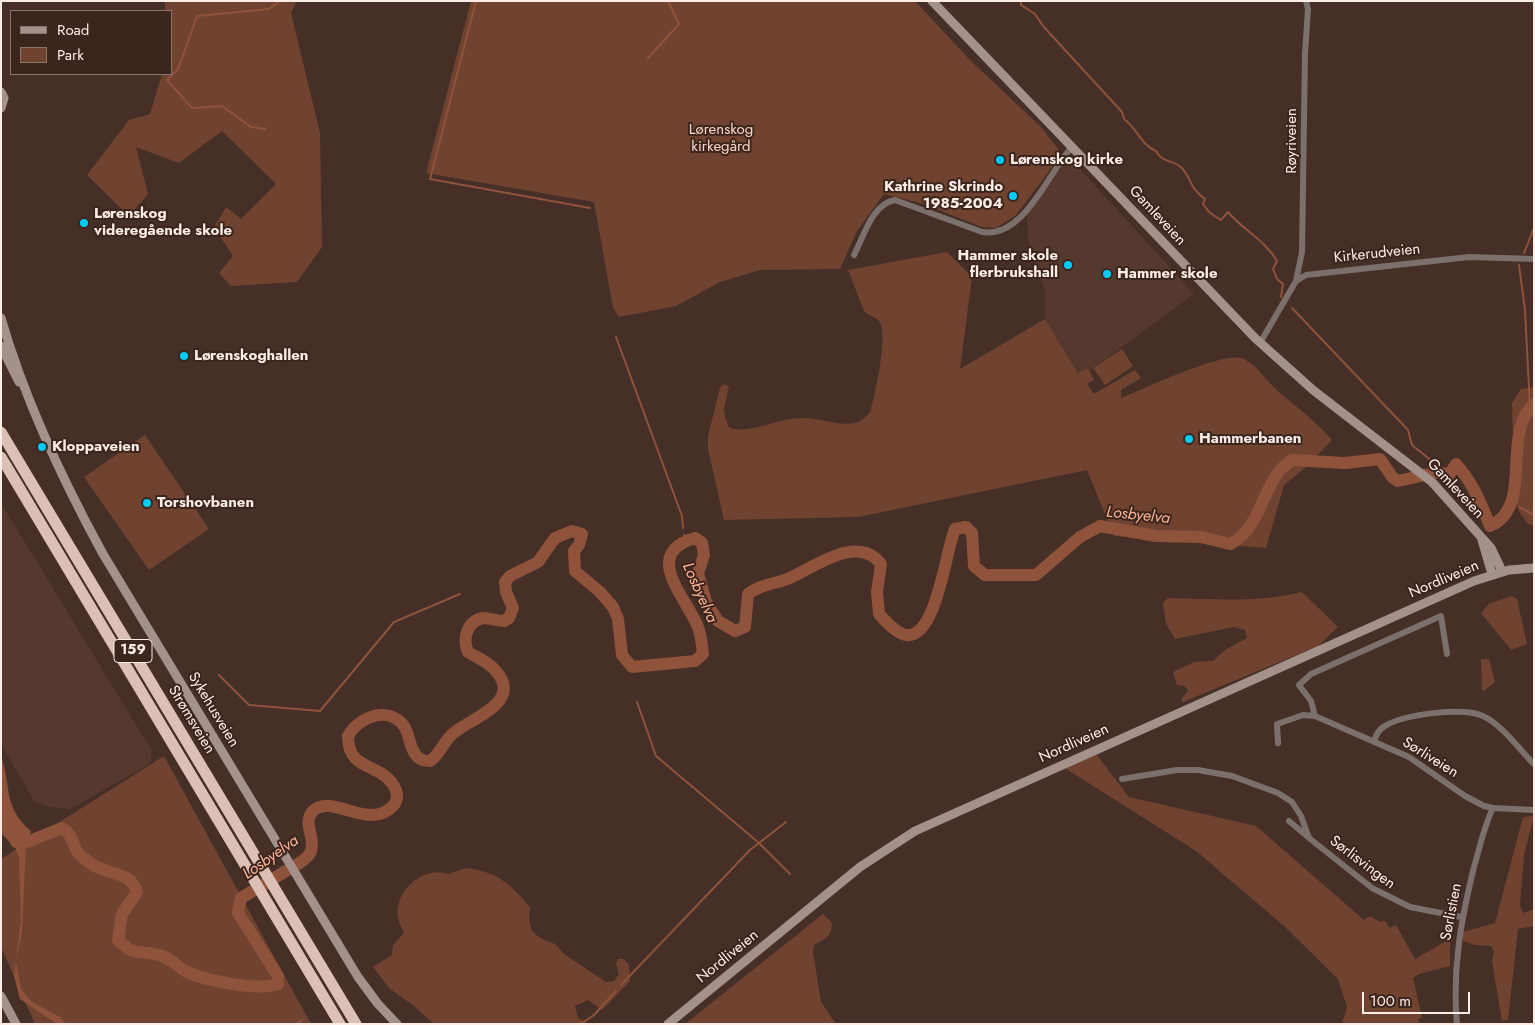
<!DOCTYPE html>
<html>
<head>
<meta charset="utf-8">
<style>
  body { margin:0 }
  #map { position:relative; width:1535px; height:1025px; overflow:hidden; background:#462f27; font-family:Jost,sans-serif }
  canvas { display:block }
  .frame { position:absolute; inset:0; border:2px solid #fcede7; pointer-events:none }
  .legend { position:absolute; left:10px; top:10px; width:162px; height:65px; box-sizing:border-box; background:#3b251d; border:1px solid #88756e; margin:0; padding:6px 9px; list-style:none; font-size:15px; color:#fcede7 }
  .legend li { display:flex; align-items:center; gap:10px; height:25px }
  .legend b { width:25px; border:1px solid #88756e }
  .scale { position:absolute; left:1362px; top:992px; width:108px; height:22px; box-sizing:border-box; border:2px solid #fcede7; border-top:0; padding-left:6px; font-size:15px; line-height:18px; white-space:nowrap; color:#fcede7; -webkit-text-stroke:4px #3b251d; paint-order:stroke }
</style>
</head>
<body>
<div id="map">
<canvas width="1535" height="1025"></canvas>
<div class="frame"></div>
<ul class="legend">
<li><b style="height:6px;background:#a3918a"></b>Road</li>
<li><b style="height:14px;background:#704331"></b>Park</li>
</ul>
<div class="scale">100 m</div>
</div>
<script>
const ctx = document.querySelector('canvas').getContext('2d');
ctx.lineJoin = 'round';
function fillPath(path, color) { ctx.fillStyle = color; ctx.fill(path, 'evenodd'); }
function trace(path, color, width, dash) { ctx.strokeStyle = color; ctx.lineWidth = width; ctx.lineCap = dash ? 'butt' : 'round'; ctx.setLineDash(dash || []); ctx.stroke(path); }
function drawText(font, color, halo, rows, align = 'center') {
  ctx.font = font + ' Jost,sans-serif'; ctx.lineWidth = 4; ctx.setLineDash([]); ctx.textBaseline = 'middle'; ctx.strokeStyle = halo; ctx.fillStyle = color; for (const [text, x, y, turn = 0] of rows) {
    ctx.save(); ctx.translate(x, y); ctx.rotate((+turn || 0) * Math.PI / 180); ctx.textAlign = isNaN(turn) ? turn : align; if (halo) ctx.strokeText(text, 0, 0); ctx.fillText(text, 0, 0); ctx.restore();
  }
}
const built = new Path2D(`
  M1069,157L1194,294L1081,377L1045,319V291L1032,257L1028,236L1027,215Z
  M1,503L152,751L150,762L143,768L70,809L50,807L34,801L1,744Z`);
const green = new Path2D(`
  M165,1H297L291,13L320,133L322,247L297,282L231,286L219,273L233,256L214,227L226,207L241,219L276,184L222,131L179,163L136,147L148,194L129,216L87,175L129,120L150,114L162,74H171V11H165Z
  M471,1H915L971,61L1041,127L1062,154L1016,215L996,228L982,227L921,203L884,194L857,231L840,269L760,270L720,282L676,306L619,317L613,308L594,202L426,173Z
  M947,252L972,277L960,369L1045,319L1078,373L1088,368L1094,380L1087,384L1094,394L1135,370L1141,378L1121,390V398C1142,390 1226,349 1244,359C1258,366 1266,381 1278,391C1296,407 1316,421 1332,440L1305,468L1284,485L1266,548L1114,536L1087,470L858,517L724,520L708,449V436L720,388L724,384L729,386L724,408L725,417L729,427L733,429C756,432 779,418 802,418C825,417 854,435 870,412C875,396 888,336 880,322C877,317 869,316 864,311L848,270Z
  M1122,349L1133,366L1105,385L1093,368Z
  M1534,387V526L1528,524L1520,513L1512,493L1514,473L1512,403L1521,389Z
  M145,435L209,529L149,570L84,477Z
  M1302,592L1338,627L1318,646L1183,702L1181,699L1188,691L1185,686L1177,685L1173,672L1194,662L1213,661L1225,650L1247,638L1245,630L1234,627L1175,639L1166,624L1163,603L1168,598C1213,599 1257,603 1302,592Z
  M1511,596L1517,599L1527,644L1511,650L1481,613L1489,604Z
  M1481,659H1489L1495,682L1484,691L1482,690Z
  M1093,750L1129,797L1256,826L1364,920L1370,916L1380,922L1385,921L1390,928L1396,925L1415,959L1450,939V966L1419,974L1413,978L1422,1017L1419,1019V1024H1342L1347,1007L1338,979L1284,926L1196,851L1060,765Z
  M164,756L311,1024H35L1,947V859Z
  M1534,816L1524,855L1520,906L1523,913L1534,909V926L1518,929L1508,1020L1502,1021L1492,961L1494,951L1491,946L1475,945L1463,941V932L1495,923L1523,817Z
  M466,868C498,872 509,883 530,907L529,920L532,931L540,938L555,944L564,954L606,982L614,981L619,974L616,963L618,959H624L629,965L630,981L602,1010L588,1000L575,1006L578,1018L589,1024H434L414,1006L390,989L373,967L392,955L393,945L404,933C402,928 399,923 398,918C393,891 424,865 448,874Z
  M823,914L832,923C831,938 826,938 814,945L813,952L821,1002L836,1024H685Z`);
const water = new Path2D(`
  M1,756C12,787 2,806 31,831L26,845L22,931L16,961L21,989L32,1002L60,1017L66,1024H57L20,999L14,976L21,919L19,858L16,849L1,833Z`);
const stream = new Path2D(`
  M476,1L430,179L590,208
  M1021,1V5L1035,14L1043,26L1122,112L1124,119C1137,128 1141,145 1156,151C1163,164 1173,159 1182,168C1193,180 1188,187 1205,199L1203,204L1210,213L1221,220L1228,212C1243,230 1266,241 1277,261L1273,269L1277,279L1283,284L1281,297
  M648,58L679,24L668,1
  M266,129L251,127L222,106L192,108L167,80L178,69L197,16L269,9L280,1
  M1524,253L1534,228
  M1519,265L1525,310L1530,408
  M1292,308L1408,430L1412,445L1438,466V472
  M616,337L682,516L683,528
  M1519,507L1534,515
  M684,535V541
  M219,675L249,705L320,711L394,622L460,594
  M637,702L656,756L759,843L790,874
  M621,985L750,850L786,822
  M296,1024L302,1020
  M580,1024L593,1016L616,991`);
const river = new Path2D(`
  M16,842H27L62,828C73,834 72,845 79,854C83,858 90,863 95,866C111,875 131,872 137,892L122,914L118,940C136,958 138,949 159,955C169,957 177,966 185,971C206,981 257,991 278,984V976L238,913L241,898L301,862C305,859 310,855 311,851C316,838 301,821 314,810C334,794 370,832 394,805C399,798 397,790 392,783C378,763 348,771 348,736C359,717 388,705 404,726C410,735 409,747 416,755C419,760 424,761 430,761C441,754 444,739 455,732C474,717 525,701 494,669C487,661 476,657 468,652C462,639 467,621 483,618C490,618 497,621 504,621L509,618L513,608L506,592L505,582L510,576L538,562L555,538L572,531L582,534L579,545L574,551L575,571L600,592L613,607L618,619L622,655L632,667L695,661L703,654C702,645 701,635 698,627C686,597 641,554 695,538L702,543L704,555L698,573L706,602L718,621L735,631L745,627L748,594C760,584 776,584 790,578C816,566 858,534 881,564L877,592L879,614C886,622 896,633 906,635C937,639 946,548 955,529L966,527L972,533L974,566L985,575H1036L1080,537L1100,526L1156,536L1201,537L1230,544C1257,531 1261,497 1277,474C1281,468 1287,464 1292,460L1345,463L1380,459L1393,478L1398,481L1438,472L1449,475L1456,464C1473,483 1481,503 1490,526C1535,506 1500,435 1534,404`);
const minor = new Path2D(`
  M854,255C864,236 872,204 895,200L982,232C1024,239 1048,173 1072,147
  M1296,281L1302,252L1305,54L1308,9L1306,1
  M1260,343L1296,281L1306,275L1469,257L1534,259
  M1315,716L1311,701L1299,685L1311,674L1441,616L1447,654
  M1374,741C1376,735 1379,729 1385,726C1404,714 1463,707 1483,716C1501,724 1520,750 1534,764
  M1278,743L1277,724L1303,715L1315,716L1409,757L1465,796L1484,806L1493,808L1534,810
  M1122,779L1177,770H1198L1232,776L1278,793L1292,802L1301,816L1309,838L1372,888L1410,907L1461,917
  M1289,821L1308,837
  M1457,1024C1452,969 1461,920 1474,867C1480,847 1484,826 1493,808`);
const secondary = new Path2D(`
  M932,1L1255,338L1313,390L1432,482L1491,548L1502,571
  M1,92L4,98L1,108
  M1,318C25,401 62,479 103,554L358,977L378,1004L397,1024
  M1,346L19,382
  M1482,540L1492,574
  M1,996L16,1024
  M668,1024L860,867L915,831L1474,581L1509,570L1534,568`);
const motorway = new Path2D(`
  M1,432L356,1024
  M1,457L340,1024`);
const markers = [
  [1000,160,5,"#00cbf9"],
  [1013,196,5,"#00cbf9"],
  [84,223,5,"#00cbf9"],
  [1068,265,5,"#00cbf9"],
  [1107,274,5,"#00cbf9"],
  [184,356,5,"#00cbf9"],
  [1189,439,5,"#00cbf9"],
  [42,447,5,"#00cbf9"],
  [147,503,5,"#00cbf9"]
];
const shields = [
  [133,651,38]
];
const shieldNames = [
  ["159",133,651]
];
const parkNames = [
  ["Lørenskog",721,130],
  ["kirkegård",721,147]
];
const streetNames = [
  ["Røyriveien",1292,141,-90],
  ["Gamleveien",1157,216,47],
  ["Kirkerudveien",1377,254,-6],
  ["Gamleveien",1455,489,47],
  ["Nordliveien",1444,580,-23],
  ["Sykehusveien",213,710,59],
  ["Strømsveien",191,720,59],
  ["Nordliveien",1074,744,-24],
  ["Sørliveien",1430,758,32],
  ["Sørlisvingen",1362,863,37],
  ["Sørlistien",1452,912,-79],
  ["Nordliveien",728,957,-39]
];
const poiNames = [
  ["Lørenskog kirke",1010,160],
  ["Kathrine Skrindo",1003,187,"right"],
  ["1985-2004",1003,204,"right"],
  ["Lørenskog",94,214],
  ["videregående skole",94,231],
  ["Hammer skole",1058,256,"right"],
  ["flerbrukshall",1058,273,"right"],
  ["Hammer skole",1117,274],
  ["Lørenskoghallen",194,356],
  ["Hammerbanen",1199,439],
  ["Kloppaveien",52,447],
  ["Torshovbanen",157,503]
];
const waterNames = [
  ["Losbyelva",1138,516,6],
  ["Losbyelva",699,593,66],
  ["Losbyelva",271,858,-35]
];
fillPath(built, '#55392e');
fillPath(green, '#704331');
fillPath(water, '#8f533b');
trace(stream, '#8f533b', 2);
trace(river, '#8f533b', 12);
trace(minor, '#7c706c', 6);
trace(secondary, '#a3918a', 9);
trace(motorway, '#ddc0b5', 11);
for (const [x, y, r, color] of markers) { const dot = new Path2D(); dot.arc(x, y, r, 0, 2 * Math.PI); ctx.fillStyle = color; ctx.fill(dot); trace(dot, '#3b251d', 2); }
for (const [x, y, w] of shields) { const box = new Path2D(); box.roundRect(x - w / 2, y - 11.5, w, 23, 4); ctx.fillStyle = '#3b251d'; ctx.fill(box); trace(box, '#fcede7', 1); }
drawText('bold 14px', '#fcede7', null, shieldNames);
drawText('15px', '#fad4c5', '#3b251d', parkNames);
drawText('15px', '#fcede7', '#3b251d', streetNames);
drawText('bold 15px', '#fcede7', '#3b251d', poiNames, 'left');
drawText('italic 16px', '#fab296', '#3b251d', waterNames);
</script>
</body>
</html>
